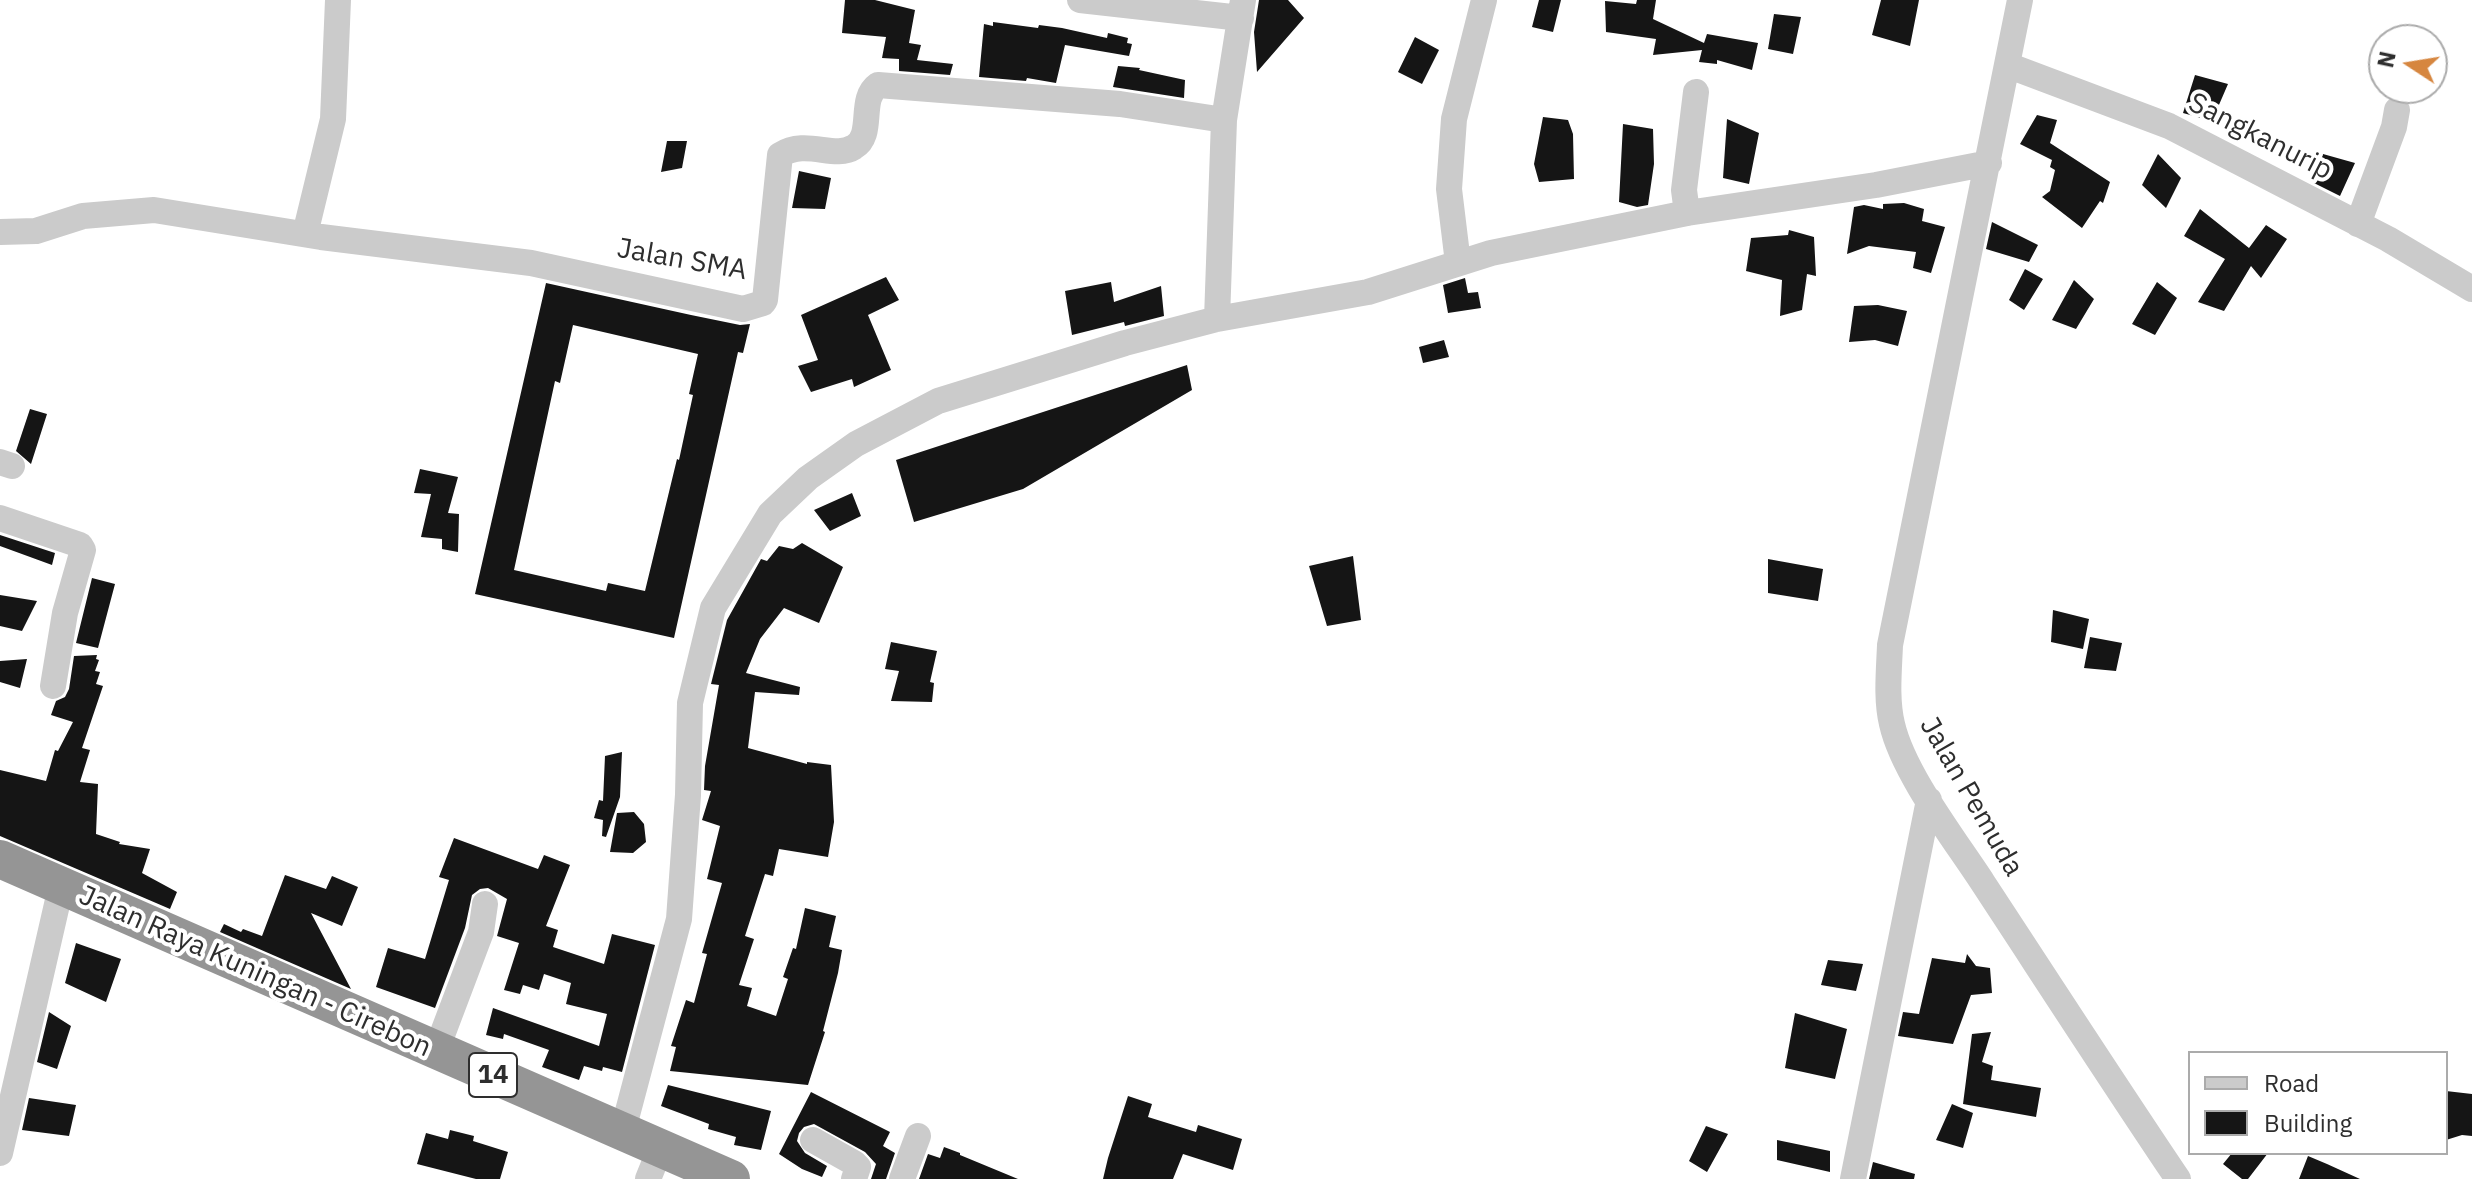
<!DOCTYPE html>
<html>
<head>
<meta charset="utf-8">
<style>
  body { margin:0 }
  #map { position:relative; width:2472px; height:1179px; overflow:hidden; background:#fff; font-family:"IBM Plex Sans",sans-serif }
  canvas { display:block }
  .legend { position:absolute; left:2188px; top:1051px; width:260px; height:104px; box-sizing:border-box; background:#fff; border:2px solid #ababab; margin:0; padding:10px 14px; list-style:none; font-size:24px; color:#2e2e2e }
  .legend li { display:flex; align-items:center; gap:16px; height:40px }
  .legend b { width:40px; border:2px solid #ababab }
  .north { position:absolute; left:2368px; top:24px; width:80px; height:80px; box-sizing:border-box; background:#fff; border:2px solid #ababab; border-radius:50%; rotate:282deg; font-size:22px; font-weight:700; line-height:32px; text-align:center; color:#2e2e2e }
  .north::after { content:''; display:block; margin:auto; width:28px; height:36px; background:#d6863f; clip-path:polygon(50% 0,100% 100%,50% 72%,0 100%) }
</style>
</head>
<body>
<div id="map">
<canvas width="2472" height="1179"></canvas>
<ul class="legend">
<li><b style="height:10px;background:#cbcbcb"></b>Road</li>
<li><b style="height:22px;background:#151515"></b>Building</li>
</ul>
<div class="north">N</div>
</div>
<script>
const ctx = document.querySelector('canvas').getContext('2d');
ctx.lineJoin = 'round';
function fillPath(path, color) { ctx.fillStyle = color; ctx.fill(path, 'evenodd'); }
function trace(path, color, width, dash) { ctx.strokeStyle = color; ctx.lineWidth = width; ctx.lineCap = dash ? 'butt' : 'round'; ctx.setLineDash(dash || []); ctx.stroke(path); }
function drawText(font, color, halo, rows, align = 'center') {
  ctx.font = font + ' "IBM Plex Sans",sans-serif'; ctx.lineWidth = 8; ctx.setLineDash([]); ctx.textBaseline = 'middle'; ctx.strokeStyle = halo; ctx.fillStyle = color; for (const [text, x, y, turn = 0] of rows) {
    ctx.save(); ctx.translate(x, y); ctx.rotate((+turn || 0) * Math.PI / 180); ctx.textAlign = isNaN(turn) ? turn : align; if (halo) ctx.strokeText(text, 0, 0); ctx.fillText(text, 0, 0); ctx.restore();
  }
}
const building = new Path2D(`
  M845,0H875L915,10L909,43L921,45L917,60L953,64L950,75L899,71V59L882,58L886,37L842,33Z
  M1259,0H1288L1304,18L1257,72L1254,32Z
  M1539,0H1561L1553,32L1532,27Z
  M1637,0H1656L1653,19L1704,43L1707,34L1758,43L1752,70L1717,60V64L1699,62L1702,50L1653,55L1656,39L1606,32L1605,1L1636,4Z
  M1881,0H1919L1910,46L1872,35Z
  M1774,14L1801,17L1793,54L1768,49Z
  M993,22L1038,28L1039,25L1062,28L1107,38L1108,33L1128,38L1127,43L1132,44L1129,56L1065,45L1056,83L1027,78L1026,81L979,77L984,24L993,26Z
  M1415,37L1439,50L1422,84L1398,72Z
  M1118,66L1140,68L1139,70L1185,80L1184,98L1113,87Z
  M2195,75L2228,84L2212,121L2183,113Z
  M2037,115L2057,120L2050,143L2110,182L2103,203L2100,201L2082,228L2042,197L2050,191L2055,170L2050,167L2052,160L2020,144Z
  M1543,117L1568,120L1573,134L1574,179L1539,182L1534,164Z
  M1727,119L1759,133L1749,184L1723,178Z
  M1623,124L1653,129L1654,164L1648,205L1637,207L1619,202Z
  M667,141H687L682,168L661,172Z
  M2158,154L2181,178L2166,208L2142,185Z
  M2323,154L2355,163L2340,196L2314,183Z
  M799,171L831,178L825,209L792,208Z
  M1904,203L1924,209L1922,221L1945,227L1931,273L1913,268L1916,252L1869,246L1847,254L1854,207L1864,205L1883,209V204Z
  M2200,209L2249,248L2266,225L2287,239L2261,278L2251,266L2224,311L2198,302L2225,259L2184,236Z
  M1992,222L2038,245L2029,262L1986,249Z
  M1789,230L1814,237L1816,276L1807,274L1802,310L1780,316L1782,280L1746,271L1751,238L1788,235Z
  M2025,269L2043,279L2024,310L2009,300Z
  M886,277L899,300L868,315L891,370L854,387L852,379L811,392L798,366L818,360L801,315Z
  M1465,278L1468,293L1478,292L1481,308L1448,313L1443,285Z
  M2074,280L2094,299L2076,329L2052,320Z
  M1111,282L1114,302L1161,286L1164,316L1125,326L1124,322L1072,335L1065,291Z
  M2157,282L2177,298L2155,335L2132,324Z
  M546,283L691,315L740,325L750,324L743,353L738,352L674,638L475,594ZM573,325L698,354L689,394L693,395L679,460L677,459L645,591L608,583L606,591L514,570L555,381L560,383Z
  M1878,305L1907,311L1898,346L1875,340L1849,342L1854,306Z
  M1444,340L1449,357L1423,363L1419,347Z
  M1187,365L1192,390L1023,489L914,522L896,460Z
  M30,409L47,414L31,464L16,451Z
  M420,469L458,477L448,513L459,514L458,552L442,549V539L421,537L431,494L414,493Z
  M852,493L861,516L830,531L814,510Z
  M0,535L55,553L52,565L0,546Z
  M802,543L843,567L819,623L784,608L760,639L746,673L800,687L799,695L755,692L748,748L807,764V762L831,765L834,822L828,857L779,849L773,876L765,874L745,936L754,939L739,985L752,988L747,1006L776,1016L788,979L783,977L793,948L796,949L805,908L836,916L829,947L842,950L838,973L823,1031L825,1032L808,1085L670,1071L676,1047L671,1046L686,1000L694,1003L707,954L702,953L722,883L707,879L720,826L702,820L711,791L704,790L705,766L719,685L711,684L727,620L761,559L767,561L779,546L793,549Z
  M1353,556L1361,620L1327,626L1309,566Z
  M1768,559L1823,569L1818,601L1768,593Z
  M92,578L115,584L98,648L76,643Z
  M0,595L37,601L22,631L0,626Z
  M2053,610L2089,619L2083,649L2051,642Z
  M2090,637L2122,643L2116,671L2084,668Z
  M891,642L937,651L930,682L934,683L932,702L891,701L899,671L885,669Z
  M97,655L96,659L99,660L95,671L100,672L96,684L103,686L82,748L90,750L80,782L98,784L96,834L120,842L119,844L150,849L142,873L177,892L170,909L0,836V770L46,781L55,750L58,751L73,722L51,715L56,701L65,697L69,689L74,656Z
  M27,659L20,688L0,682V661Z
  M622,752L620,797L606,837L602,836L603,820L594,818L599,800L603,801L605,756Z
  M634,812L644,824L646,842L633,853L610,852L617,813Z
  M454,838L538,869L544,855L570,865L546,926L558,930L553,947L604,964L612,934L655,945L622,1072L603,1067L602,1071L584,1066L579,1080L542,1067L549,1050L504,1034L503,1039L486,1035L493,1008L599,1046L607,1014L566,1004L571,983L544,974L539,990L523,985L520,994L504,990L519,943L497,936L507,899L488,888L480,889L472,895L465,928L435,1008L376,987L388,948L425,959L449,880L439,877Z
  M285,875L326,889L332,876L358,887L342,926L311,913L351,989L220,932L224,924L241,932L243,929L262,936Z
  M76,943L121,959L106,1002L65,983Z
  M1967,954L1976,966L1990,968L1992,993L1971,995L1953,1044L1898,1036L1903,1012L1919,1014L1932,958L1965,963Z
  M1828,960L1863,964L1856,991L1821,985Z
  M49,1012L71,1026L57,1069L37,1062Z
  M1795,1013L1847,1029L1835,1079L1785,1068Z
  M1991,1032L1982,1062L1993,1066L1991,1080L2041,1088L2036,1117L1963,1104L1972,1034Z
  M668,1085L771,1111L761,1150L734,1145L736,1137L708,1129L709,1124L661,1106Z
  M2446,1091L2472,1094V1136L2462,1135L2446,1140Z
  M811,1092L890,1132L883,1146L895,1153L886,1179H871L876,1164L865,1152L814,1124L804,1127L799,1133L797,1141L805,1153L827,1166L822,1177L802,1169L779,1154Z
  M1128,1096L1152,1104L1148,1117L1196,1132L1198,1125L1242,1139L1233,1170L1183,1154L1173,1179H1103L1108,1158Z
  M29,1098L76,1105L69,1136L22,1130Z
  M1952,1104L1973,1113L1963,1148L1936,1140Z
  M1706,1126L1728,1134L1707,1172L1689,1161Z
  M450,1130L474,1136L473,1141L508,1152L500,1179H476L417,1164L426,1133L448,1139Z
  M1777,1140L1830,1151V1172L1777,1160Z
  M944,1147L960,1153V1155L1018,1179H919L928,1154L940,1158Z
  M2232,1153H2268L2248,1179H2242L2223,1164Z
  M2308,1156L2327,1164L2360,1179H2299Z
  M1873,1162L1915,1174L1914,1179H1869Z`);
const minor = new Path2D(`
  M1080,0L1241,18
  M2020,0L1890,645C1889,671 1886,699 1892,724C1903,773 1955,840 1983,883C2048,982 2112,1081 2178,1179
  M2007,65L2169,126L2388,239L2472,289
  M1687,213L1684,190L1696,92
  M2358,224L2394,127L2397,110
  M0,232L36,231L83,216L154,210L321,237L531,263L743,309L763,303L765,300L780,155C807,138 834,160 854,147C875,135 858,99 878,85L1120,104L1224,120
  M305,234L333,119L338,0
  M1458,263L1449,189L1454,119L1484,0
  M1217,319L1224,120L1243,0
  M0,462L12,466
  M0,518L80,545L83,550L65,613L53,686
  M436,1051L481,932L485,904
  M623,1130L679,919L688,795L690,703L713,608L770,514L808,478L856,444L938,401L1125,343L1217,319L1368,292L1491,253L1687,213L1876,185L1989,163
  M813,1140L854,1163L858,1167L854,1179
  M0,1153L61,887
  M648,1179L661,1147
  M902,1179L918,1136
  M1853,1179L1929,800`);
const highway = new Path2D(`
  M0,859L731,1179`);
const shields = [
  [493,1075,48]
];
const shieldNames = [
  ["14",493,1075]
];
const streetNames = [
  ["Sangkanurip",2260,137,27],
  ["Jalan SMA",682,260,10],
  ["Jalan Pemuda",1971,797,60],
  ["Jalan Raya Kuningan - Cirebon",255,972,24]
];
fillPath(building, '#151515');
trace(minor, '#cbcbcb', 26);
trace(highway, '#959595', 38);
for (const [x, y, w] of shields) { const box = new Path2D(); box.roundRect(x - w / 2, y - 22, w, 44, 6); ctx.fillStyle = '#fff'; ctx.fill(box); trace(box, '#2e2e2e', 2); }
drawText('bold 26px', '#2e2e2e', null, shieldNames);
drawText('28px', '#2e2e2e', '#fff', streetNames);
</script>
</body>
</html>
